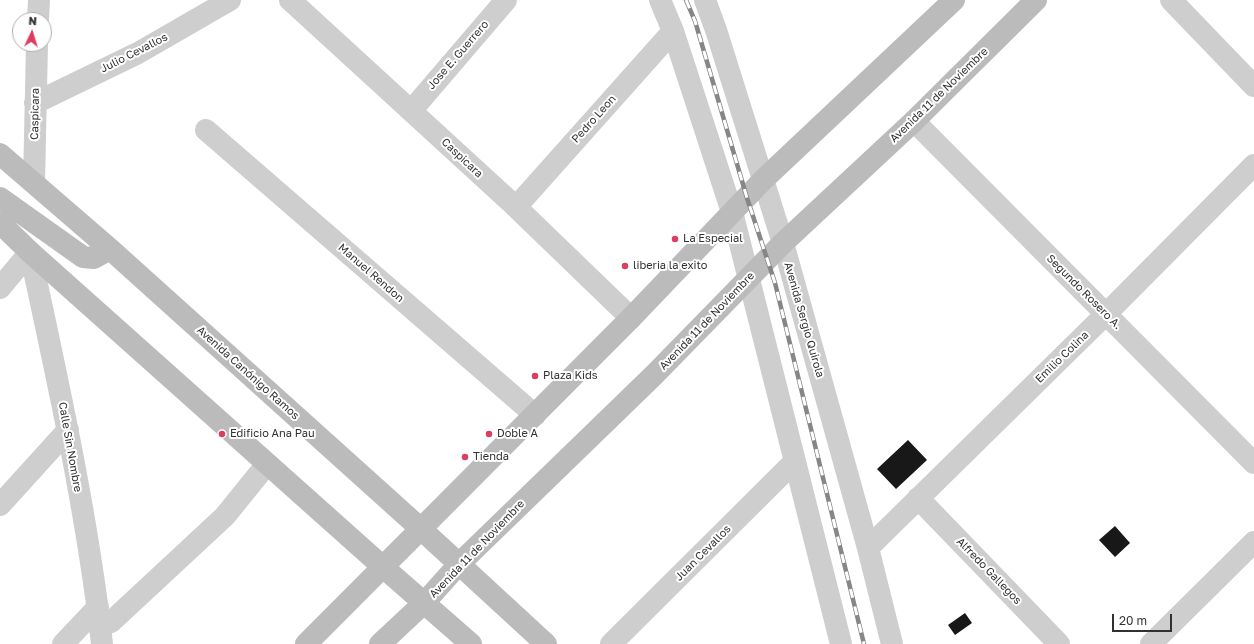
<!DOCTYPE html>
<html>
<head>
<meta charset="utf-8">
<style>
  body { margin:0 }
  #map { position:relative; width:1254px; height:644px; overflow:hidden; background:#fff; font-family:"Golos Text",sans-serif }
  canvas { display:block }
  .north { position:absolute; left:12px; top:12px; width:40px; height:40px; box-sizing:border-box; background:#fff; border:1px solid #adadad; border-radius:50%; rotate:4deg; font-size:11px; font-weight:700; line-height:16px; text-align:center; color:#313131 }
  .north::after { content:''; display:block; margin:auto; width:14px; height:18px; background:#dc3e5f; clip-path:polygon(50% 0,100% 100%,50% 72%,0 100%) }
  .scale { position:absolute; left:1112px; top:614px; width:60px; height:18px; box-sizing:border-box; border:2px solid #313131; border-top:0; padding-left:5px; font-size:12px; line-height:14px; white-space:nowrap; color:#313131; -webkit-text-stroke:3px #fff; paint-order:stroke }
</style>
</head>
<body>
<div id="map">
<canvas width="1254" height="644"></canvas>
<div class="north">N</div>
<div class="scale">20 m</div>
</div>
<script>
const ctx = document.querySelector('canvas').getContext('2d');
ctx.lineJoin = 'round';
function fillPath(path, color) { ctx.fillStyle = color; ctx.fill(path, 'evenodd'); }
function trace(path, color, width, dash) { ctx.strokeStyle = color; ctx.lineWidth = width; ctx.lineCap = dash ? 'butt' : 'round'; ctx.setLineDash(dash || []); ctx.stroke(path); }
function drawText(font, color, halo, rows, align = 'center') {
  ctx.font = font + ' "Golos Text",sans-serif'; ctx.lineWidth = 4; ctx.setLineDash([]); ctx.textBaseline = 'middle'; ctx.strokeStyle = halo; ctx.fillStyle = color; for (const [text, x, y, turn = 0] of rows) {
    ctx.save(); ctx.translate(x, y); ctx.rotate((+turn || 0) * Math.PI / 180); ctx.textAlign = isNaN(turn) ? turn : align; if (halo) ctx.strokeText(text, 0, 0); ctx.fillText(text, 0, 0); ctx.restore();
  }
}
const building = new Path2D(`
  M908,440L927,460L896,489L877,469Z
  M1115,526L1130,543L1115,557L1099,540Z
  M965,613L972,623L955,635L948,625Z`);
const minor = new Path2D(`
  M290,0L516,207L631,318
  M660,0L673,31L732,212L841,644
  M705,0L716,30L783,243L868,548L892,644
  M1171,0L1254,86
  M38,20L39,0
  M35,103L138,53L230,0
  M411,111L506,0
  M914,121L1254,463
  M206,130L535,415
  M34,183L37,44
  M516,207L673,31
  M30,252C58,382 87,512 102,644
  M0,288L30,252
  M918,498L1059,644
  M0,505L68,430
  M868,548L1106,314L1254,165
  M100,626L111,622L225,516L267,464
  M63,644L98,607
  M611,644L794,462
  M1151,644L1254,542`);
const secondary = new Path2D(`
  M0,154L110,249L421,529L546,644
  M0,198L83,257L94,258L110,249
  M0,223L30,252L383,567L471,644
  M306,644L631,318L763,180L954,0
  M380,644L425,602L459,564L654,375L783,243L914,121L1036,0`);
const rail = new Path2D(`
  M686,0L695,21L747,198L775,283L864,644`);
const markers = [
  [675,239,4,"#dc3e5f"],
  [625,266,4,"#dc3e5f"],
  [535,376,4,"#dc3e5f"],
  [222,434,4,"#dc3e5f"],
  [489,434,4,"#dc3e5f"],
  [465,457,4,"#dc3e5f"]
];
const streetNames = [
  ["Julio Cevallos",134,53,-27],
  ["Jose E. Guerrero",458,55,-49],
  ["Avenida 11 de Noviembre",939,95,-44],
  ["Caspicara",35,114,-89],
  ["Pedro Leon",594,119,-48],
  ["Caspicara",462,158,43],
  ["Manuel Rendon",371,273,41],
  ["Segundo Rosero A.",1084,292,45],
  ["Avenida Sergio Quirola",804,320,74],
  ["Avenida 11 de Noviembre",707,321,-46],
  ["Emilio Colina",1062,357,-44],
  ["Avenida Canónigo Ramos",248,373,42],
  ["Calle Sin Nombre",70,447,80],
  ["Avenida 11 de Noviembre",477,549,-46],
  ["Juan Cevallos",703,553,-45],
  ["Alfredo Gallegos",989,571,46]
];
const poiNames = [
  ["La Especial",683,239],
  ["liberia la exito",633,266],
  ["Plaza Kids",543,376],
  ["Edificio Ana Pau",230,434],
  ["Doble A",497,434],
  ["Tienda",473,457]
];
fillPath(building, '#181818');
trace(minor, '#cecece', 22);
trace(secondary, '#bbb', 22);
trace(rail, '#868686', 4.5);
trace(rail, '#fff', 3, [9]);
for (const [x, y, r, color] of markers) { const dot = new Path2D(); dot.arc(x, y, r, 0, 2 * Math.PI); ctx.fillStyle = color; ctx.fill(dot); trace(dot, '#fff', 1.5); }
drawText('11px', '#313131', '#fff', streetNames);
drawText('11px', '#313131', '#fff', poiNames, 'left');
</script>
</body>
</html>
